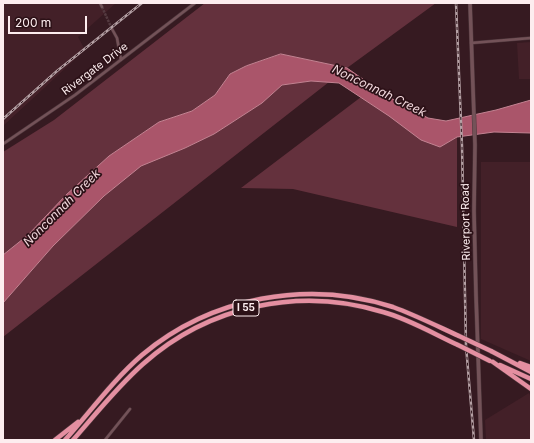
<!DOCTYPE html>
<html>
<head>
<meta charset="utf-8">
<style>
  body { margin:0 }
  #map { position:relative; width:534px; height:443px; overflow:hidden; background:#361a21; font-family:Inter,sans-serif }
  canvas { display:block }
  .frame { position:absolute; inset:0; border:4px solid #fdedef; pointer-events:none }
  .scale { position:absolute; left:8px; top:16px; width:79px; height:18px; box-sizing:border-box; border:2px solid #fdedef; border-top:0; padding-left:5px; font-size:12px; line-height:14px; white-space:nowrap; color:#fdedef; -webkit-text-stroke:3px #2c1117; paint-order:stroke }
</style>
</head>
<body>
<div id="map">
<canvas width="534" height="443"></canvas>
<div class="frame"></div>
<div class="scale">200 m</div>
</div>
<script>
const ctx = document.querySelector('canvas').getContext('2d');
ctx.lineJoin = 'round';
function fillPath(path, color) { ctx.fillStyle = color; ctx.fill(path, 'evenodd'); }
function trace(path, color, width, dash) { ctx.strokeStyle = color; ctx.lineWidth = width; ctx.lineCap = dash ? 'butt' : 'round'; ctx.setLineDash(dash || []); ctx.stroke(path); }
function drawText(font, color, halo, rows, align = 'center') {
  ctx.font = font + ' Inter,sans-serif'; ctx.lineWidth = 3.5; ctx.setLineDash([]); ctx.textBaseline = 'middle'; ctx.strokeStyle = halo; ctx.fillStyle = color; for (const [text, x, y, turn = 0] of rows) {
    ctx.save(); ctx.translate(x, y); ctx.rotate((+turn || 0) * Math.PI / 180); ctx.textAlign = isNaN(turn) ? turn : align; if (halo) ctx.strokeText(text, 0, 0); ctx.fillText(text, 0, 0); ctx.restore();
  }
}
const built = new Path2D(`
  M3,3H116L78,37L85,50L3,126Z
  M531,42V79H519L517,43Z
  M481,162H531V361L481,339Z
  M529,393L531,398V440H486L485,420Z`);
const green = new Path2D(`
  M205,3H436L347,68L281,54L246,66L230,74L215,95L192,111L159,122L109,156L66,195L28,235L3,255V152L54,120Z
  M311,81L329,82L3,337V303L53,246L104,196L141,165L185,148L214,134L262,103L282,85Z
  M361,97L440,147L457,137V227L293,189L241,188Z`);
const water = new Path2D(`
  M281,54L347,68L387,96L428,118L446,121L496,110L531,100V133L494,132L457,137L440,147L421,140L389,116L339,83L311,81L282,85L262,103L214,134L185,148L141,166L104,196L53,246L3,303V255L28,235L66,195L109,156L159,122L192,111L215,95L230,74L246,66Z`);
const streetTunnel = new Path2D(`
  M102,7L112,29`);
const street = new Path2D(`
  M100,3L102,7
  M112,29L117,38L121,60
  M471,43L531,38
  M3,144L75,95L195,3
  M105,440L130,409`);
const secondary = new Path2D(`
  M470,3L475,145L474,211L476,295L481,440`);
const highway = new Path2D(`
  M491,351L531,372
  M493,362L531,389
  M520,363L531,367
  M500,365L531,379
  M55,440L78,422
  M65,440C90,412 113,380 142,355C211,297 308,279 393,307C415,315 437,326 459,336
  M73,440C95,415 117,387 143,364C208,306 299,286 383,312C409,319 434,334 458,345`);
const rail = new Path2D(`
  M456,3L462,146L466,346L474,440
  M3,119L57,71L142,3`);
const highwayBridge = new Path2D(`
  M459,336L491,351
  M458,345L490,361`);
const shields = [
  [246,308,26]
];
const shieldNames = [
  ["I 55",246,308]
];
const streetNames = [
  ["Rivergate Drive",95,69,-37],
  ["Riverport Road",466,222,-91]
];
const waterNames = [
  ["Nonconnah Creek",379,91,26],
  ["Nonconnah Creek",62,208,-45]
];
fillPath(built, '#432028');
fillPath(green, '#64313d');
fillPath(water, '#aa556a');
trace(water, '#c38392', 1);
trace(streetTunnel, '#543a40', 2.5, [2.5, 1]);
trace(street, '#4e373c', 3.5);
trace(secondary, '#4e373c', 4.5);
trace(highway, '#4e373c', 5.5);
trace(street, '#735258', 2.5);
trace(secondary, '#735258', 3.5);
trace(highway, '#e48fa1', 4.5);
trace(rail, '#b5a1a5', 2.5);
trace(rail, '#2c1117', 1, [3]);
trace(highwayBridge, '#4e373c', 5.5, []);
trace(highwayBridge, '#e48fa1', 4.5);
for (const [x, y, w] of shields) { const box = new Path2D(); box.roundRect(x - w / 2, y - 8, w, 16, 3); ctx.fillStyle = '#2c1117'; ctx.fill(box); trace(box, '#fdedef', 1); }
drawText('bold 10px', '#fdedef', null, shieldNames);
drawText('11px', '#fdedef', '#2c1117', streetNames);
drawText('italic 12px', '#f2d8dd', '#2c1117', waterNames);
</script>
</body>
</html>
